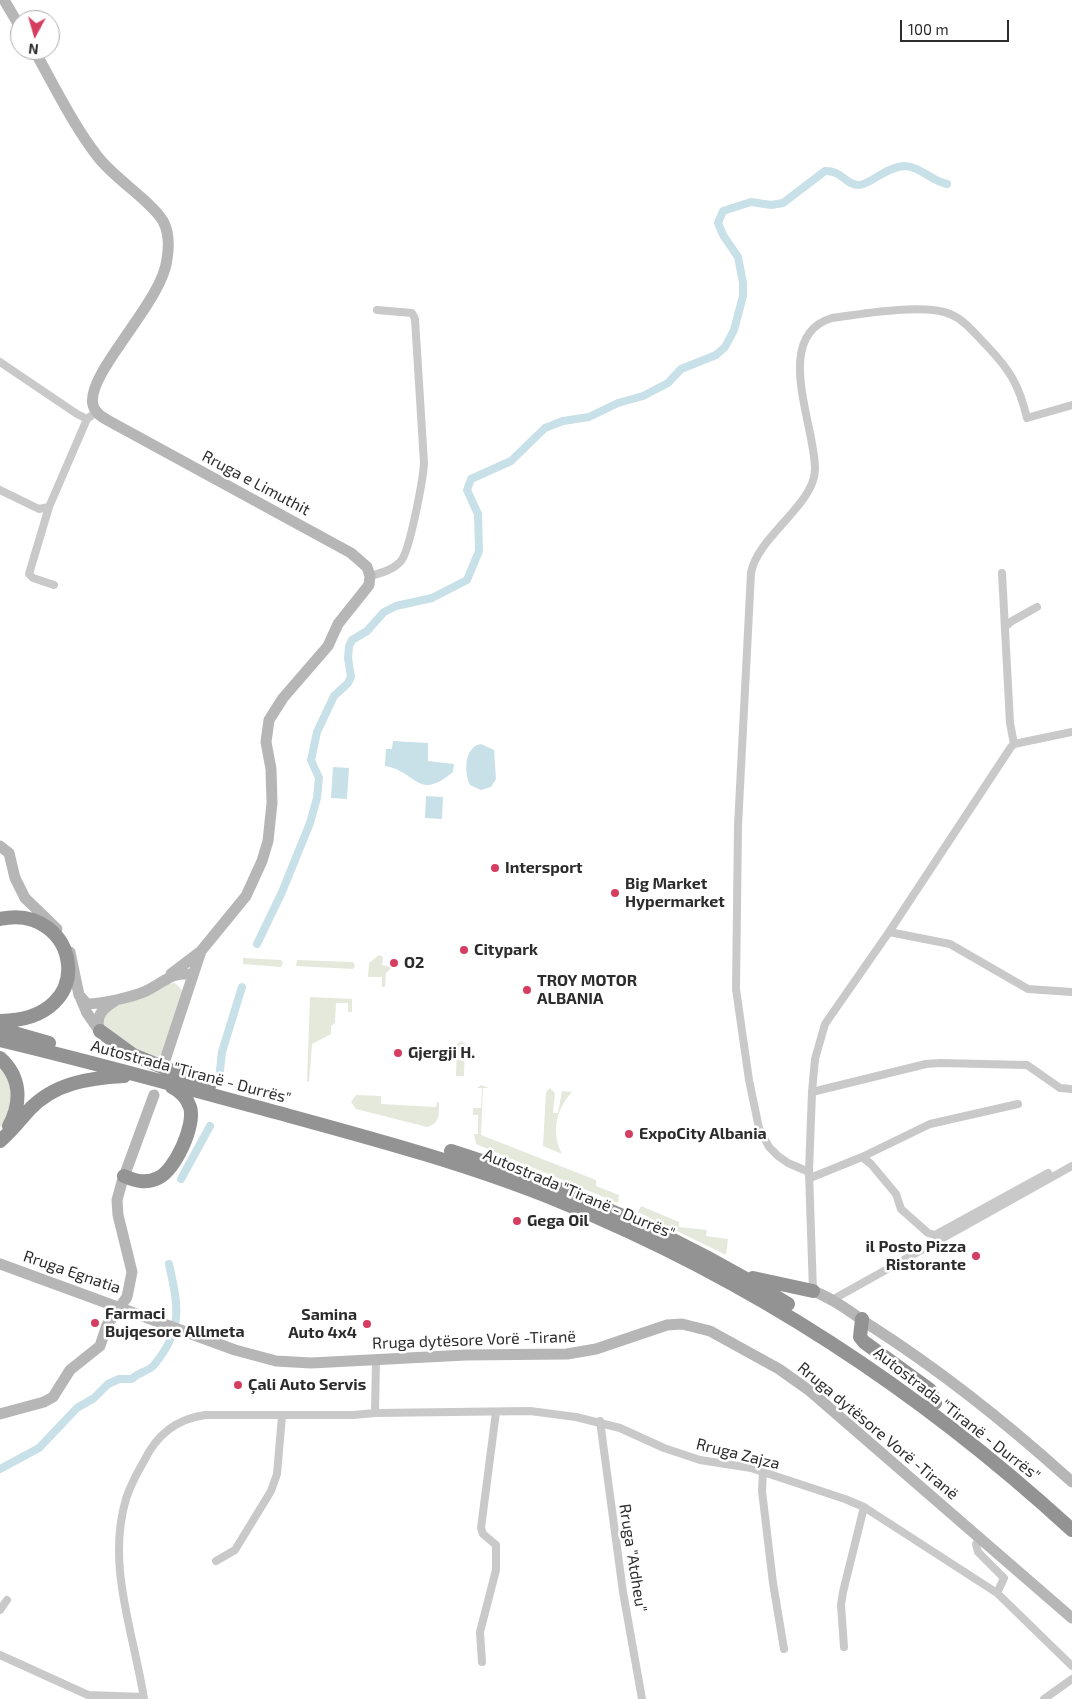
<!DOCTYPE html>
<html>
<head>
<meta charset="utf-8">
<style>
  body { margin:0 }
  #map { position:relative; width:1072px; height:1699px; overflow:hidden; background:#fff; font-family:"Exo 2",sans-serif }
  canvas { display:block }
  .north { position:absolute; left:10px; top:10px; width:50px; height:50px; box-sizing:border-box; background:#fff; border:1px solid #ababab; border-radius:50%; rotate:186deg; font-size:14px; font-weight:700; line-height:20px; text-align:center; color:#2c2c2c }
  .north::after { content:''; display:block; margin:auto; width:18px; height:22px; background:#d53d61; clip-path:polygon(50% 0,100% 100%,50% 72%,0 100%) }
  .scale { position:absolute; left:900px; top:20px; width:109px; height:22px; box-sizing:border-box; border:2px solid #2c2c2c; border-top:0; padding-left:6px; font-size:15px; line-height:18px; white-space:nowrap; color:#2c2c2c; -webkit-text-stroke:4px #fff; paint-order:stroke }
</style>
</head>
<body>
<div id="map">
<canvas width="1072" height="1699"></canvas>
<div class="north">N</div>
<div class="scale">100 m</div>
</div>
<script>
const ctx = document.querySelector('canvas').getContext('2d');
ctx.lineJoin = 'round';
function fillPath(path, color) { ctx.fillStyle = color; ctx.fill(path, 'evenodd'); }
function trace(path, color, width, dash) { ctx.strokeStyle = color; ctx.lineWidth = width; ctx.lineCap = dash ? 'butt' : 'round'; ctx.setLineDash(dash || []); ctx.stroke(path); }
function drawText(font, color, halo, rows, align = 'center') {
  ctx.font = font + ' "Exo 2",sans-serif'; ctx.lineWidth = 5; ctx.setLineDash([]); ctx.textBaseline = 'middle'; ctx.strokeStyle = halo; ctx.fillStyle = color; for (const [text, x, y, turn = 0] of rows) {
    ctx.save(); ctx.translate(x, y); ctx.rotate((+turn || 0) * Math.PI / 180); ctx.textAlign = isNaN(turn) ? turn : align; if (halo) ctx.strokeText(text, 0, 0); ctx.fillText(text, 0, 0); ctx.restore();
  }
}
const green = new Path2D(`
  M379,955L383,957L382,965L392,967L386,973L385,987H382V977H368L369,963Z
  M243,958L281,960L283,963L281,967L243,964Z
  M297,960L353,962L355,966L353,969L296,966Z
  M175,983L183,991L160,1061L151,1059L101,1025L108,1009L168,984Z
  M310,997L352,999V1012H348V1003H336L335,1023L331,1026V1034L312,1044L309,1082L307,1081Z
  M462,1041L465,1044L464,1076H456L457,1044Z
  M0,1065C13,1086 17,1108 0,1128Z
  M481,1085L489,1088H483L481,1135L596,1180V1186L619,1195L618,1203L476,1144L474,1134H478V1115H473V1108H481L482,1088H477Z
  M550,1088L555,1093L553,1113H558L562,1091L572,1092C556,1109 551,1132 562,1154L543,1146L546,1092Z
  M356,1095L381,1096V1104L436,1107L437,1102H439C439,1114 440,1124 427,1127L356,1109L351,1102Z
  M641,1206L679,1222V1227L707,1230L706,1236L728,1239L726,1255L638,1212Z`);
const water = new Path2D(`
  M393,741L428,743V761L454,764L453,772C417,802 417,771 385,766L386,749H392Z
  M481,744L494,750L496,779L491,787L481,790L470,785C464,772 464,747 481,744Z
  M333,767L349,768L347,799L331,798Z
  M426,796L443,797L442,819L425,818Z`);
const canal = new Path2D(`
  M257,944L282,892L310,823L317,798L319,778L311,760L317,732L334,696L348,683L351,677L348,658L349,646L352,640L367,631L384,612L396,606L432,598L467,580L479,551L478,514L467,490L471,479L511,461L545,428L563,421L589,417L618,403L643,396L668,383L681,369L716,355L725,347L734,330L743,296V283L738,257L723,235L718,223L723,211L751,202L771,205L783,203L825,171C842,170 845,185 859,185C869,185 886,167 904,166C920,166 931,181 947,184
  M220,1070L222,1052L242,987
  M181,1179L210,1126
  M0,1469L39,1448L77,1408L94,1398L108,1384L119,1379H132C138,1372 148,1372 154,1365C184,1329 178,1305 169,1264`);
const street = new Path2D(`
  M0,362L77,414L87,419L91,416
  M0,490L39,509L49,507L87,419
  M49,507L29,574L33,578L54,585
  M1002,573L1010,723L1014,744
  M370,576C381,573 393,570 401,561C410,550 423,480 424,463L415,319L412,313L377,310
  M1005,627L1012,621L1037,607
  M889,932L950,944L1028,989L1072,992
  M812,1092L926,1064L940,1063L1027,1065L1060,1088L1072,1089
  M862,1157L930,1124L1018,1104
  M809,1172L788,1163L778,1156L769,1147L759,1128L749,1080L736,989L738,826L751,573C757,537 814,505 815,470C816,427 771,336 832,318C860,314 924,303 950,314C965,320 976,335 987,346C1010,370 1019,385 1027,418L1072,405
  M810,1178L862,1157L871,1164L896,1194L901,1209L928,1233L935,1235L1048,1173
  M813,1291L809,1172L812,1092L815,1059L825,1024L889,932L1011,747L1014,744L1072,732
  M832,1300L1072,1166
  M375,1413L376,1360
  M600,1421L623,1592L642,1699
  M763,1472L762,1491L773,1583L784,1649
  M980,1539L976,1544L978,1552L1004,1578L997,1593
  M216,1561L235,1550L271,1491L277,1474L282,1416
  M0,1610L7,1600
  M844,1647L841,1605L843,1592L864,1507
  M0,1655L88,1695L143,1697
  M482,1662L480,1632L496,1570V1545L483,1534L481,1528L496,1412
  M144,1699C134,1633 106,1566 126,1499C130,1486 137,1473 144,1461C156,1436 176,1419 205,1415H353L375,1413L530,1411L576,1417L620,1428L664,1448L700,1460L751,1468L845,1499L864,1507L997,1593L1072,1666
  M1044,1699L1072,1679`);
const secondary = new Path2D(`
  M4,0L20,27
  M34,50C54,85 73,125 98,157C115,179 151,201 163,221C169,232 169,247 167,259C163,302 85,374 93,405C95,413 102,417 109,421L351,553L367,567L370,576L369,585L338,624L328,646L283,698L269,720L266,742L271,769L272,803L268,841L262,861L246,896L201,951L165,1060
  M0,846L9,853L15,878L25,898L57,929
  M70,952L79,995L87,1004C101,1004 133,997 146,991C163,983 173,970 193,975
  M171,974L200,952
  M81,999L87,1013L99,1030
  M100,1031C94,1017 103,1008 115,1001
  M0,1264L235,1350L276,1361L311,1363L466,1355L567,1354L596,1349L667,1325L682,1324L710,1331L779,1369L810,1391L1072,1618
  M813,1291C834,1299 852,1313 871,1326C943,1372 1009,1425 1072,1482
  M0,1414L44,1402L53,1397L70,1370L100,1346L107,1325L127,1297L132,1272L118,1215L117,1200L122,1182L154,1095`);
const highway = new Path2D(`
  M0,919C78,902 103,1020 0,1021
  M0,1029L49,1043
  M100,1031L133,1055L209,1086
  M0,1040C93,1062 186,1088 279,1113C374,1139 468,1164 559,1201C752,1280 919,1390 1072,1530
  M0,1058C21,1077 22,1102 9,1126
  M0,1141C11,1132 19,1121 29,1110C54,1083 89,1078 124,1076
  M451,1151C570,1188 683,1239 788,1304
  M124,1176C135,1181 146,1184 158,1178C175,1171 196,1124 190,1107C187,1098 180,1091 172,1087
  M753,1278L813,1291
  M862,1319L860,1337L864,1342L930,1390L935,1403`);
const markers = [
  [495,868,5,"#d53d61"],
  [615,893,5,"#d53d61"],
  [464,950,5,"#d53d61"],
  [394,963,5,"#d53d61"],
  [527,990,5,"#d53d61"],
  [398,1053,5,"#d53d61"],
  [629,1134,5,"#d53d61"],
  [517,1221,5,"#d53d61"],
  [976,1256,5,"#d53d61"],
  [95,1323,5,"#d53d61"],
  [367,1324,5,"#d53d61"],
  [238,1385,5,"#d53d61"]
];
const streetNames = [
  ["Rruga e Limuthit",256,483,28],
  ["Autostrada \"Tiranë - Durrës\"",191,1072,15],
  ["Autostrada \"Tiranë - Durrës\"",579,1194,23],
  ["Rruga Egnatia",72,1272,19],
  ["Rruga dytësore Vorë -Tiranë",474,1340,-2],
  ["Autostrada \"Tiranë - Durrës\"",957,1414,38],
  ["Rruga dytësore Vorë -Tiranë",878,1431,40],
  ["Rruga Zajza",738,1454,14],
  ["Rruga \"Atdheu\"",633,1558,81]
];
const poiNames = [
  ["Intersport",505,868],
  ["Big Market",625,884],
  ["Hypermarket",625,902],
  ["Citypark",474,950],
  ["O2",404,963],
  ["TROY MOTOR",537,981],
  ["ALBANIA",537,999],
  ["Gjergji H.",408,1053],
  ["ExpoCity Albania",639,1134],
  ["Gega Oil",527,1221],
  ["il Posto Pizza",966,1247,"right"],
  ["Ristorante",966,1265,"right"],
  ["Farmaci",105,1314],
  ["Bujqesore Allmeta",105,1332],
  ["Samina",357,1315,"right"],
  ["Auto 4x4",357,1333,"right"],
  ["Çali Auto Servis",248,1385]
];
fillPath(green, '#e5e9db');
fillPath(water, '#c8e0e7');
trace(canal, '#c8e0e7', 8);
trace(street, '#c9c9c9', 8);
trace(secondary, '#b6b6b6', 11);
trace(highway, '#939393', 14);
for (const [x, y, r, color] of markers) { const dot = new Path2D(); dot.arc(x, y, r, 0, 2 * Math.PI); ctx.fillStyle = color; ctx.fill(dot); trace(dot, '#fff', 2); }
drawText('16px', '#2c2c2c', '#fff', streetNames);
drawText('bold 16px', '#2c2c2c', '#fff', poiNames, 'left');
</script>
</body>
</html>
